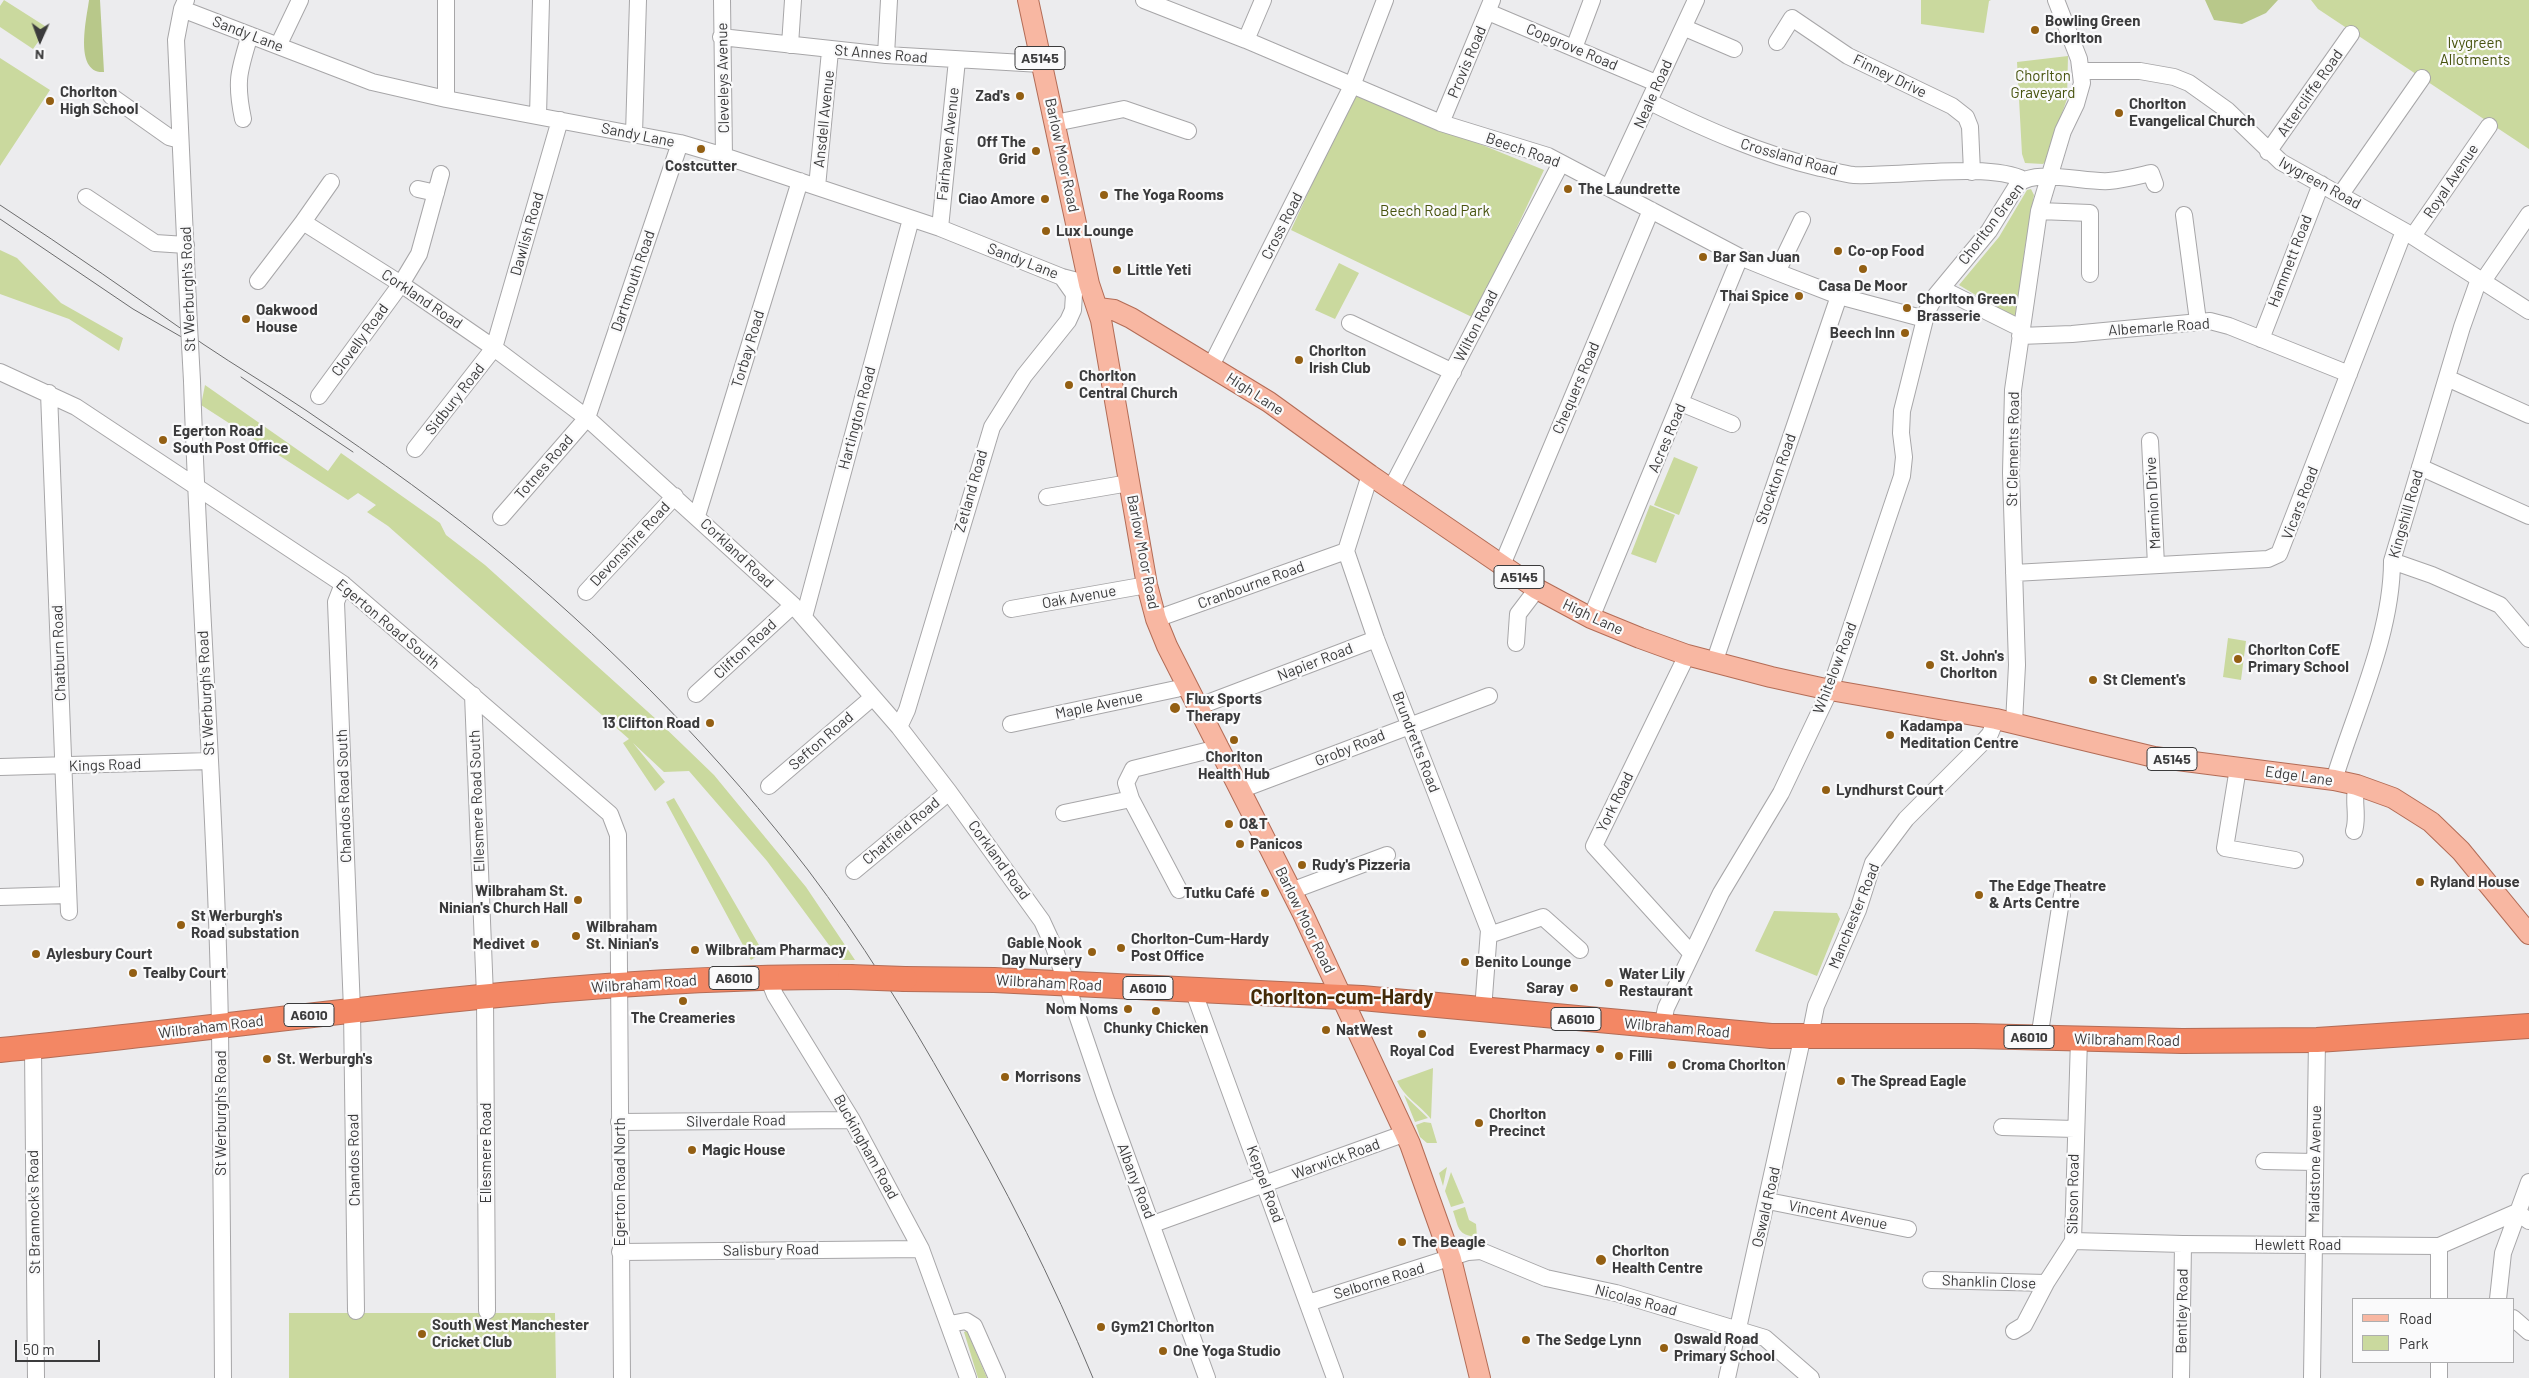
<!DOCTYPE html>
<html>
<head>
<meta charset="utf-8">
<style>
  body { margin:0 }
  #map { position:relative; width:2529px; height:1378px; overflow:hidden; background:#ececee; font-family:Barlow,sans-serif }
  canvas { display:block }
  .legend { position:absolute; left:2352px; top:1298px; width:162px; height:65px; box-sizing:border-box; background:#fafafb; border:1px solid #aeaeaf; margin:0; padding:6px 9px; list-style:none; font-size:15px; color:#3b3b3c }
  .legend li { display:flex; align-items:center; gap:10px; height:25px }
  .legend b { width:25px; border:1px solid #aeaeaf }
  .north { position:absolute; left:15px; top:15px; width:50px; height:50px; -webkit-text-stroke:4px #fafafb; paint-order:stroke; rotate:182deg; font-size:14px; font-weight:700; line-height:20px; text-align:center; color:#3b3b3c }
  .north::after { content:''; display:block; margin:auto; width:18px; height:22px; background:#3b3b3c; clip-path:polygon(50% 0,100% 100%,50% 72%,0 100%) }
  .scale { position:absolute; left:15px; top:1340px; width:85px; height:22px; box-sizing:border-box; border:2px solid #3b3b3c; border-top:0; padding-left:6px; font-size:15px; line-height:18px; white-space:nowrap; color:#3b3b3c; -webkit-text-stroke:4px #fafafb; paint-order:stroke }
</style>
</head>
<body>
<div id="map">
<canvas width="2529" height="1378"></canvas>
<ul class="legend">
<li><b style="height:6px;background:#f8b7a2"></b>Road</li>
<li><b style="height:14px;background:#cad99e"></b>Park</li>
</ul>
<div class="north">N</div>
<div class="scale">50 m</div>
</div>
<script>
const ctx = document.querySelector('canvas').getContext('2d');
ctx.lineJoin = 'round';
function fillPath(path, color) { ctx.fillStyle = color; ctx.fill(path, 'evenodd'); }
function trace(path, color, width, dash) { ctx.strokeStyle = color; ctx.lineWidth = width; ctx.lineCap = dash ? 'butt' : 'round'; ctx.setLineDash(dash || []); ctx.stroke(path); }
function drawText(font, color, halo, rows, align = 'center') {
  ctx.font = font + ' Barlow,sans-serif'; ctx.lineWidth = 4.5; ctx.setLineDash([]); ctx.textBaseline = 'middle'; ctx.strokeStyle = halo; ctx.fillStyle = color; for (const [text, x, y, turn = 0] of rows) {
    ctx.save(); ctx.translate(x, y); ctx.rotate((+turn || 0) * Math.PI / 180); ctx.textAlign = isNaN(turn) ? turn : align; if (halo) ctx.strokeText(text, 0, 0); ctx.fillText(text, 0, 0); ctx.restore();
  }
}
const green = new Path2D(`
  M4,0L48,28L33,49L0,27V6Z
  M1921,0H1991L1989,1L1984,33L1921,24Z
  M2311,0H2529V149L2318,9Z
  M2068,56L2067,99L2045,162L2043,164L2025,163L2022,154L2017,62Z
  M0,58L50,90L0,166Z
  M1354,93L1544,170L1474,318L1291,230Z
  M2031,189L2034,195L2025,247L2016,316L2012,317L1959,285L1999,237L2027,190Z
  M0,250L17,258L61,303L123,338L119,351L69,319L0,294Z
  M1339,263L1359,273L1335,319L1315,310Z
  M205,385L328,471L341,453L440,523L446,535L485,565L657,720L714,775L806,887L855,960H840L767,861L689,771L664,772L633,743L665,782L655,791L623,743L629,739L388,526L367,512L376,505L358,493L348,500L201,405Z
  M1674,457L1698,467L1679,515L1654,505Z
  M1650,505L1675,515L1656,563L1631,554Z
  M2228,638L2246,641L2241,680L2223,677Z
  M674,798L763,952L751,960L666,802Z
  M1774,911L1837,913L1840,919L1817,976L1755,951Z
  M1433,1068L1431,1119C1420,1105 1403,1096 1397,1081Z
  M1404,1095L1428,1118L1415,1122Z
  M1424,1122L1431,1123L1437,1143H1427L1420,1137L1416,1125Z
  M1447,1167L1443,1186L1439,1173Z
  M1451,1172L1464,1203L1451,1207L1445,1191Z
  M1465,1207L1469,1220L1476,1224L1477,1237C1457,1235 1459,1228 1453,1211Z
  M289,1313H555L556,1378H289Z
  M967,1331L987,1378H978L964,1332Z`);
const forest = new Path2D(`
  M89,0H100L104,72C73,74 87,17 89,0Z
  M2205,0H2278L2266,13L2242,24L2214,20Z`);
const minor = new Path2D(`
  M186,0L182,9L176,40L189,326
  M446,0V99
  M722,0L724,156
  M1144,0L1246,40L1441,123L1548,156L1740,257L1777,272L1839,296L1925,319
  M182,9L372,82L446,99L680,143L724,156L940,228L1062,277L1089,284
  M1488,12L1656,83
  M1685,28L1734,49
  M721,37L886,55L1041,64
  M1246,40L1263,0
  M1777,42L1792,18L1848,56L1952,106L1966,117L1970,127L1972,172
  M790,45L793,0
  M278,46L300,0
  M1574,48L1592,0
  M886,55L889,0
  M2082,71H2140L2174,77L2189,83L2227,110L2281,162L2406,232L2529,311
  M111,96L169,137L180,140
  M1650,102C1705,129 1761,154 1820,168C1831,170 1843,174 1854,175C1896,177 1990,162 2024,180
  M538,116L541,0
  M243,119C235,81 239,71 250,35
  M1055,123L1124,109L1188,131
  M1441,123L1492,0
  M634,134L638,0
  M2268,152L2351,34
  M817,187L830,51
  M1609,187L1696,0
  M418,189L436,193
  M2341,194L2422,78
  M86,197L155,243L186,245
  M2039,211L2090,213V274
  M2184,215L2198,321
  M303,222L331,182
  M940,228L957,60
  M2413,236L2489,126
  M1777,272L1802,220
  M258,281L303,222L401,284L494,348L587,418L793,605L899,727L949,792L1042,921L1054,947L1105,1097L1207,1378
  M2483,281L2529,214
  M1942,289L2014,325L2021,326
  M1350,323L1453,372
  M2020,336L2072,334L2210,321L2229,326L2349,374
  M2261,339L2321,184
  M1211,366L1352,86L1385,0
  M0,372L76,407L343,584L610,814L618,835L622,1378
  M2447,378L2529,415
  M192,381C199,596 216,811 220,1027C222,1144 222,1261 223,1378
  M49,393L69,912
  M319,396L401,284L419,254L441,174
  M1681,403L1732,424
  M2150,441L2156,565
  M415,449L494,348L560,120
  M2420,467L2529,516
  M1370,475L1346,551L1376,639L1489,930L1483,1010
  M1391,489L1561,163
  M1047,497L1129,483
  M697,516L800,181
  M501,517L587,418L680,143
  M2392,561L2432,575L2500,605L2529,639
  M1502,565L1651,210
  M2014,573L2268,559L2279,554L2401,239L2406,232
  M343,584L336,602L352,1010L356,1311
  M586,592L675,496
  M1011,609L1147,585
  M804,617L911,219
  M1591,618L1740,257
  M1156,619L1346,551
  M1516,643L1518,614L1537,589
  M1687,655L1594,846L1691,953
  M1714,663L1839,296
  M696,694L793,605
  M473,695L485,996L487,1311
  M1197,707L1376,639
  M2014,723L2017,665L2011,473L2013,390L2039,211L2063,131L2076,104L2082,83L2079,59L2056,0
  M1011,724L1176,689L1187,685
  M899,727L907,710L992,427L1024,376L1068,321L1073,310L1074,294L1062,277
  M0,767L210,761
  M2238,768L2225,848L2295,860
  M2334,780C2355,711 2392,634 2392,561L2462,327L2479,279
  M769,786L873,697
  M1240,790L1489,696
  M1064,813L1131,799
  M2354,831C2359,815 2352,800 2357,785
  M854,871L949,792
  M1179,890L1131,799L1126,783L1133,769L1218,748
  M1291,891L1387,855
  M0,897L68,895
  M1489,935L1543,917L1580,950
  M770,977L771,985L775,995L852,1120L921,1249L968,1378
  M1193,990L1335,1378
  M1662,1027L1666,1008L1721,893L1781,793L1830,690L1902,476L1904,457L1901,433L1902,411L1927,311L1936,295L1989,231L2018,184C2037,168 2085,183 2109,181C2123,180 2138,176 2151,173L2155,184
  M1810,1036L1816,1006L1858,910L1873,863L1906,819L1982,743L1990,734L1996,719
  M2039,1038L2062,895
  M33,1047L36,1378
  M619,1122L852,1120
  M2002,1127L2075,1129
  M2264,1161L2315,1162
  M1768,1201L1908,1229
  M1153,1224L1406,1133
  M2073,1241L2183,1244L2439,1246L2517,1212L2529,1221
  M620,1252L921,1249
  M1931,1280L2046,1283
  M2439,1299V1246
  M2498,1299L2503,1253L2529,1182
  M1308,1303L1468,1252L1481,1251L1546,1278L1616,1293L1765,1338L1811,1378
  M2513,1318L2529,1332
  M950,1324L966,1321L974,1326L997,1378
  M2014,1331L2024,1325L2046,1283L2073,1241L2079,1039
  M1727,1378L1803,1035
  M2181,1378L2183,1244
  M2312,1378L2317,1040
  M2439,1378V1362`);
const major = new Path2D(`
  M1028,0L1089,284L1101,320L1147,585L1156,619L1167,646L1303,914L1410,1144L1451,1259L1480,1378
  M1098,308L1114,310L1131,318L1269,402L1370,475L1537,589L1591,618L1640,638L1687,655L1771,677L1830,690L1996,719L2154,757L2334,780L2357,785L2393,798L2431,822L2461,851L2529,934`);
const highway = new Path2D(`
  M905,979L994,980L1362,998L1771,1036H1974L2182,1041L2317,1040L2529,1026
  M0,1050C283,1023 565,975 850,977`);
const tram = new Path2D(`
  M0,205C69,250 136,297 203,344C237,367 273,388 307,411C377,459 447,508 512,563C620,654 721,757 808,870C861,940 907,1015 950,1091C1004,1184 1052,1279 1093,1378
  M0,219L133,309L185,339
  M241,377L353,452`);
const minorBridge = new Path2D(`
  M189,326L192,381`);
const highwayBridge = new Path2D(`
  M850,977L905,979`);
const markers = [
  [2035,30,5,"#935f13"],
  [1020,96,5,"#935f13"],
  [50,101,5,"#935f13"],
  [2119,113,5,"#935f13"],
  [701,149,5,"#935f13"],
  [1036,151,5,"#935f13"],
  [1568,189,5,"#935f13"],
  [1104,195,5,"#935f13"],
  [1045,199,5,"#935f13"],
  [1046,231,5,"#935f13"],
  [1838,251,5,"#935f13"],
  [1703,257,5,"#935f13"],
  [1863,269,5,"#935f13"],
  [1117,270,5,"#935f13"],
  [1799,296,5,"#935f13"],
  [1907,308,5,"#935f13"],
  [246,319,5,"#935f13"],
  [1905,333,5,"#935f13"],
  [1299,360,5,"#935f13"],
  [1069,385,5,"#935f13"],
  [163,440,5,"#935f13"],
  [2238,659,5,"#935f13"],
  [1930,665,5,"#935f13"],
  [2093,680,5,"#935f13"],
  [1175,708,6,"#935f13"],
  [710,723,5,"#935f13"],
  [1890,735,5,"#935f13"],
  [1234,740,5,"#935f13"],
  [1826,790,5,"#935f13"],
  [1229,824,5,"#935f13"],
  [1240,844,5,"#935f13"],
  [1302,865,5,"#935f13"],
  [2420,882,5,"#935f13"],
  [1265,893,5,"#935f13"],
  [1979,895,5,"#935f13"],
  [578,900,5,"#935f13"],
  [181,925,5,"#935f13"],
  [576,936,5,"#935f13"],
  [535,944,5,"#935f13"],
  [1121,948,5,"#935f13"],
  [695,950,5,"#935f13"],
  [1092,952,5,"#935f13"],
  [36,954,5,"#935f13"],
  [1465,962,5,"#935f13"],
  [133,973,5,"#935f13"],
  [1609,983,5,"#935f13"],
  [1574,988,5,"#935f13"],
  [683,1001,5,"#935f13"],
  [1128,1009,5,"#935f13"],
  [1156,1011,5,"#935f13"],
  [1326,1030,5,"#935f13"],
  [1422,1034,5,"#935f13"],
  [1600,1049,5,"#935f13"],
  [1619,1056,5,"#935f13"],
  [267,1059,5,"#935f13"],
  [1672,1065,5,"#935f13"],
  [1005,1077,5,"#935f13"],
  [1841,1081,5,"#935f13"],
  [1479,1123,5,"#935f13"],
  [692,1150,5,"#935f13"],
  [1402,1242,5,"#935f13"],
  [1601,1260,6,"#935f13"],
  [1101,1327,5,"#935f13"],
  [422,1334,5,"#935f13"],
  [1526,1340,5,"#935f13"],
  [1664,1348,5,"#935f13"],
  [1163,1351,5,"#935f13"]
];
const shields = [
  [1040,58,50],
  [1519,577,50],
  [2172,759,50],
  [734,978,50],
  [1148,988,50],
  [309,1015,50],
  [1576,1019,50],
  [2029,1037,50]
];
const shieldNames = [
  ["A5145",1040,58],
  ["A5145",1519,577],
  ["A5145",2172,759],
  ["A6010",734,978],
  ["A6010",1148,988],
  ["A6010",309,1015],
  ["A6010",1576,1019],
  ["A6010",2029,1037]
];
const poiNames = [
  ["Bowling Green",2045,21],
  ["Chorlton",2045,38],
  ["Chorlton",60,92],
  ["High School",60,109],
  ["Zad's",1010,96,"right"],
  ["Chorlton",2129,104],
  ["Evangelical Church",2129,121],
  ["Off The",1026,142,"right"],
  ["Grid",1026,159,"right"],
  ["Costcutter",701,166,"center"],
  ["The Laundrette",1578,189],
  ["The Yoga Rooms",1114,195],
  ["Ciao Amore",1035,199,"right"],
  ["Lux Lounge",1056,231],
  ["Co-op Food",1848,251],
  ["Bar San Juan",1713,257],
  ["Little Yeti",1127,270],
  ["Casa De Moor",1863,286,"center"],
  ["Thai Spice",1789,296,"right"],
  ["Chorlton Green",1917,299],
  ["Brasserie",1917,316],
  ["Oakwood",256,310],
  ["House",256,327],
  ["Beech Inn",1895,333,"right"],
  ["Chorlton",1309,351],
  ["Irish Club",1309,368],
  ["Chorlton",1079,376],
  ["Central Church",1079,393],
  ["Egerton Road",173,431],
  ["South Post Office",173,448],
  ["Chorlton CofE",2248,650],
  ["Primary School",2248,667],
  ["St. John's",1940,656],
  ["Chorlton",1940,673],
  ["St Clement's",2103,680],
  ["Flux Sports",1186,699],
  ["Therapy",1186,716],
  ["13 Clifton Road",700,723,"right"],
  ["Kadampa",1900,726],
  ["Meditation Centre",1900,743],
  ["Chorlton",1234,757,"center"],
  ["Health Hub",1234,774,"center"],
  ["Lyndhurst Court",1836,790],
  ["O&T",1239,824],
  ["Panicos",1250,844],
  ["Rudy's Pizzeria",1312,865],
  ["Ryland House",2430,882],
  ["The Edge Theatre",1989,886],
  ["& Arts Centre",1989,903],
  ["Wilbraham St.",568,891,"right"],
  ["Ninian's Church Hall",568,908,"right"],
  ["Tutku Café",1255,893,"right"],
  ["St Werburgh's",191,916],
  ["Road substation",191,933],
  ["Wilbraham",586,927],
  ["St. Ninian's",586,944],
  ["Chorlton-Cum-Hardy",1131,939],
  ["Post Office",1131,956],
  ["Gable Nook",1082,943,"right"],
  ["Day Nursery",1082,960,"right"],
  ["Medivet",525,944,"right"],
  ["Wilbraham Pharmacy",705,950],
  ["Aylesbury Court",46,954],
  ["Benito Lounge",1475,962],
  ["Tealby Court",143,973],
  ["Water Lily",1619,974],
  ["Restaurant",1619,991],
  ["Saray",1564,988,"right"],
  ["Nom Noms",1118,1009,"right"],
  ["The Creameries",683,1018,"center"],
  ["Chunky Chicken",1156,1028,"center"],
  ["NatWest",1336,1030],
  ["Everest Pharmacy",1590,1049,"right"],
  ["Royal Cod",1422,1051,"center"],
  ["Filli",1629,1056],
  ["St. Werburgh's",277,1059],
  ["Croma Chorlton",1682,1065],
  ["Morrisons",1015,1077],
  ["The Spread Eagle",1851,1081],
  ["Chorlton",1489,1114],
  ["Precinct",1489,1131],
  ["Magic House",702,1150],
  ["The Beagle",1412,1242],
  ["Chorlton",1612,1251],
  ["Health Centre",1612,1268],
  ["South West Manchester",432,1325],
  ["Cricket Club",432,1342],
  ["Gym21 Chorlton",1111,1327],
  ["Oswald Road",1674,1339],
  ["Primary School",1674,1356],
  ["The Sedge Lynn",1536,1340],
  ["One Yoga Studio",1173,1351]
];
const streetNames = [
  ["Sandy Lane",248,34,21],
  ["Copgrove Road",1572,47,23],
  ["St Annes Road",881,54,5],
  ["Provis Road",1467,62,-67],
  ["Finney Drive",1890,76,26],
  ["Cleveleys Avenue",723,78,-91],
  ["Attercliffe Road",2310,93,-55],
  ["Neale Road",1653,94,-66],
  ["Ansdell Avenue",824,119,-84],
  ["Sandy Lane",638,135,11],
  ["Fairhaven Avenue",948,144,-84],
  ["Beech Road",1523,150,19],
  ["Barlow Moor Road",1062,155,78],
  ["Crossland Road",1789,157,16],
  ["Royal Avenue",2451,181,-56],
  ["Ivygreen Road",2320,183,29],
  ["Chorlton Green",1991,224,-53],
  ["Cross Road",1282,226,-63],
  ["Dawlish Road",527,234,-74],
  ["Sandy Lane",1023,261,21],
  ["Hammett Road",2290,261,-69],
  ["Dartmouth Road",633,281,-71],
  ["St Werburgh's Road",188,289,-92],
  ["Corkland Road",422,299,34],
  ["Wilton Road",1476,326,-63],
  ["Albemarle Road",2159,327,-4],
  ["Clovelly Road",360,340,-54],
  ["Torbay Road",748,349,-73],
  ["Chequers Road",1576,388,-67],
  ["High Lane",1255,394,33],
  ["Sidbury Road",455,399,-52],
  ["Hartington Road",857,418,-75],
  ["Acres Road",1667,438,-67],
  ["St Clements Road",2013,449,-89],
  ["Totnes Road",544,467,-49],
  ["Stockton Road",1776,479,-71],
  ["Zetland Road",971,491,-74],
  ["Marmion Drive",2153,503,-93],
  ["Vicars Road",2300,503,-69],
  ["Kingshill Road",2406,514,-74],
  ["Devonshire Road",630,544,-47],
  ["Barlow Moor Road",1143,552,79],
  ["Corkland Road",737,553,43],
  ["Cranbourne Road",1251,585,-20],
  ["Oak Avenue",1079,597,-10],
  ["High Lane",1593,617,25],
  ["Egerton Road South",388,624,40],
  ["Clifton Road",745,649,-43],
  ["Chatburn Road",59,653,-92],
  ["Napier Road",1315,662,-21],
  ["Whitelow Road",1835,668,-69],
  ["St Werburgh's Road",206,693,-93],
  ["Maple Avenue",1099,705,-12],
  ["Sefton Road",821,741,-41],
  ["Brundretts Road",1416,742,69],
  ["Groby Road",1350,748,-22],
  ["Kings Road",105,765,-2],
  ["Edge Lane",2299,776,8],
  ["Chandos Road South",344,796,-92],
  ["Ellesmere Road South",477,801,-92],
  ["York Road",1615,802,-64],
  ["Chatfield Road",901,831,-40],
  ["Corkland Road",999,860,54],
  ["Manchester Road",1854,916,-68],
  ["Barlow Moor Road",1305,920,64],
  ["Wilbraham Road",1049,983,3],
  ["Wilbraham Road",644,984,-4],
  ["Wilbraham Road",211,1027,-7],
  ["Wilbraham Road",1677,1028,5],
  ["Wilbraham Road",2127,1040,1],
  ["St Werburgh's Road",221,1113,-90],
  ["Silverdale Road",736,1121,-1],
  ["Buckingham Road",866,1147,61],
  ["Ellesmere Road",486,1153,-90],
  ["Warwick Road",1336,1159,-20],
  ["Chandos Road",354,1160,-91],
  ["Maidstone Avenue",2315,1164,-89],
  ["Albany Road",1136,1181,69],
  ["Egerton Road North",620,1182,-90],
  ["Keppel Road",1265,1184,70],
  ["Sibson Road",2073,1194,-89],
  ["Oswald Road",1766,1207,-77],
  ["St Brannock's Road",34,1212,-91],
  ["Vincent Avenue",1838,1215,11],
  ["Hewlett Road",2298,1245],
  ["Salisbury Road",771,1250,-1],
  ["Selborne Road",1379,1281,-17],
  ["Shanklin Close",1989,1282,2],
  ["Nicolas Road",1636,1300,15],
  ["Bentley Road",2182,1311,-89]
];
const parkNames = [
  ["Ivygreen",2475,43],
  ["Allotments",2475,60],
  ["Chorlton",2043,76],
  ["Graveyard",2043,93],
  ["Beech Road Park",1435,211]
];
const districtNames = [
  ["Chorlton-cum-Hardy",1342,997]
];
fillPath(green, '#cad99e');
fillPath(forest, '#b8c88a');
trace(minor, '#a7a6a8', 18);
trace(major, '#b36c56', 22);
trace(highway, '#b36c56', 26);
trace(minor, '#fff', 16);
trace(major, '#f8b7a2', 20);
trace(highway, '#f38764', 24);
trace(tram, '#6c6c6d', 1);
trace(minorBridge, '#a7a6a8', 18, []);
trace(highwayBridge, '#b36c56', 26, []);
trace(minorBridge, '#fff', 16);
trace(highwayBridge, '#f38764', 24);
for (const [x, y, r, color] of markers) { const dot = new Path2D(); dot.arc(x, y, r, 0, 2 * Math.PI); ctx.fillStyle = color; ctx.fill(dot); trace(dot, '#fafafb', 2); }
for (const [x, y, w] of shields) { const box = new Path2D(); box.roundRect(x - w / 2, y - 11.5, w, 23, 4); ctx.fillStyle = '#fafafb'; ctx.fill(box); trace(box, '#3b3b3c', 1); }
drawText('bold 14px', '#3b3b3c', null, shieldNames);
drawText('bold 15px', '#3b3b3c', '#fafafb', poiNames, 'left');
drawText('15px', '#3b3b3c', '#fafafb', streetNames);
drawText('15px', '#47530e', '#fafafb', parkNames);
drawText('bold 20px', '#432a07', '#fafafb', districtNames);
</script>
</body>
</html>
